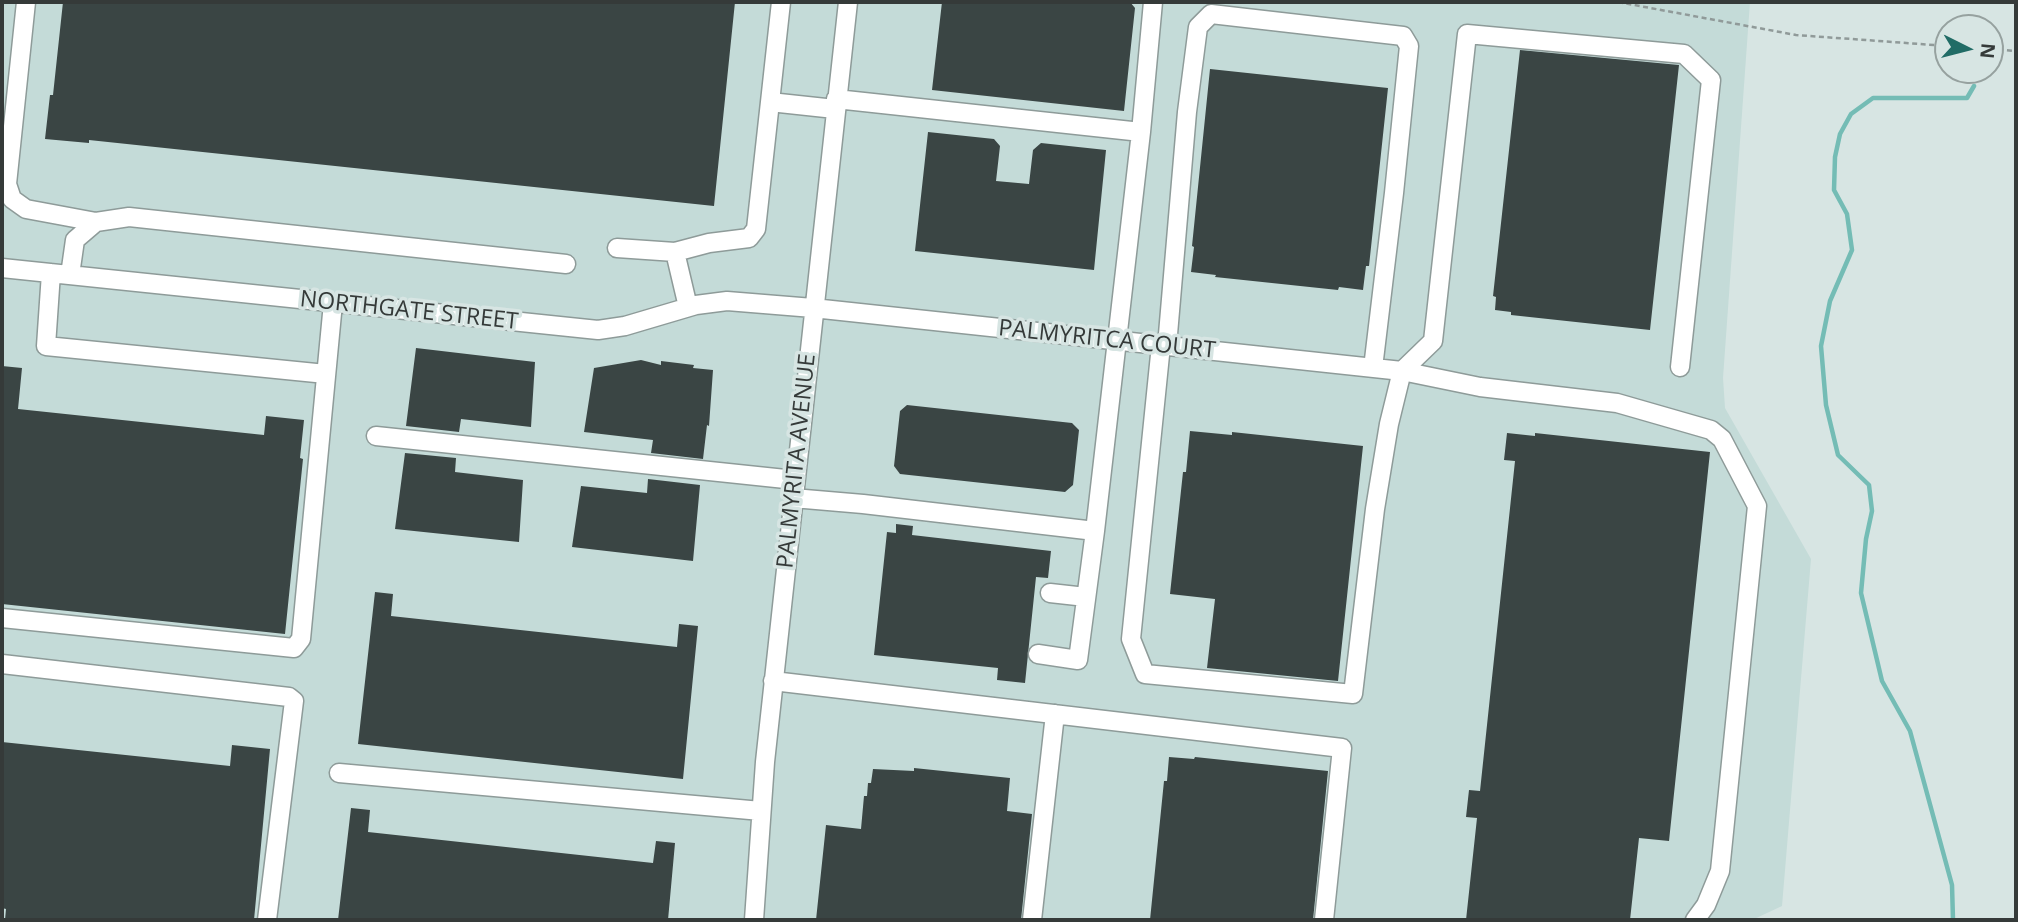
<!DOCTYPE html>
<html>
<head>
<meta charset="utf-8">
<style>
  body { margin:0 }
  #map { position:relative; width:2018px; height:922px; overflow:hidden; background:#d7e5e3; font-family:"Open Sans",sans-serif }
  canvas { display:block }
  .frame { position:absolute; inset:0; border:4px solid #353a39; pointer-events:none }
  .north { position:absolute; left:1934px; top:14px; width:70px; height:70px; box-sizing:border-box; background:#d7e5e3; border:2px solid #96a19f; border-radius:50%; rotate:96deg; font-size:19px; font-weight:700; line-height:28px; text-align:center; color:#353a39 }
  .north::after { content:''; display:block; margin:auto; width:24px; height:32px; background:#216c66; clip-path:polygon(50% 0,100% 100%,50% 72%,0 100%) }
</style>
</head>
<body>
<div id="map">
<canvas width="2018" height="922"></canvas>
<div class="frame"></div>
<div class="north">N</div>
</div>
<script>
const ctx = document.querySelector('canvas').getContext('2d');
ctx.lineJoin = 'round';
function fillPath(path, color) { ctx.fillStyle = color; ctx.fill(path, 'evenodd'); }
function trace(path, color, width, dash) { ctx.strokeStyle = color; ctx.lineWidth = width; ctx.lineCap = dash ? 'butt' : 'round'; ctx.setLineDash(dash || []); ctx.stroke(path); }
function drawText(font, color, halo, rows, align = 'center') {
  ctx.font = font + ' "Open Sans",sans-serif'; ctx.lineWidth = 7; ctx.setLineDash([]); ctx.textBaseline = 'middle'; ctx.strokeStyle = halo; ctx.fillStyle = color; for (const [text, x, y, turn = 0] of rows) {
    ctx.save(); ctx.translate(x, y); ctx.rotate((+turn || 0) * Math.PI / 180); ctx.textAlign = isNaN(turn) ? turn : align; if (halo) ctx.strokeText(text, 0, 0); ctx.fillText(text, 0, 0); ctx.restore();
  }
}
const built = new Path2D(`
  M2,2H1750L1723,378L1725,408L1811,559L1782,906L1752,920H2Z`);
const stream = new Path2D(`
  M1953,920L1952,885L1910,731L1882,681L1861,593L1866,539L1872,511L1869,485L1838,455L1826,405L1821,346L1830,301L1852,250L1847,214L1834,190L1835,157L1840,134L1851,114L1873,98H1967L1974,86`);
const building = new Path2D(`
  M63,2H735L714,206L89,140V143L45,139L50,95H53Z
  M942,2H1130L1135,8L1124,111L932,90Z
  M1520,50L1679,65L1650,330L1511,315V312L1495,310L1496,297L1493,296Z
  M1210,69L1388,88L1369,266H1366L1363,290L1339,287L1338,290L1215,277L1216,275L1191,272L1194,247L1192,246Z
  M928,132L994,139L1000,146L996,181L1029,184L1033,150L1041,143L1106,150L1094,270L915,251Z
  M416,348L535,362L531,427L461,419L459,432L406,426Z
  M641,360L661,365V361L694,365L693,368L713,370L709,426L707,425L703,459L651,453L653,440L584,432L594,368Z
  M2,366L22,368L18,409L264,435L266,416L304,420L300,458L303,459L285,634L2,604Z
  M907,405L1072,423L1079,430L1073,485L1065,492L900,474L894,466L900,411Z
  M1190,431L1232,435V432L1363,446L1338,681L1207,668L1215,599L1170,594L1183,472H1186Z
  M1507,433L1535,436V433L1710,452L1669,841L1639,838L1630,920H1466L1477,818L1466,817L1469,790L1480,791L1515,461L1504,460Z
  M405,453L456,458L455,472L523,480L519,542L395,529Z
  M648,479L700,485L693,561L572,547L581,486L647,493Z
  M896,524L913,526L912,535L1051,551L1048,578L1036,577L1025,683L997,680L998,668L874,655L887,532L896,533Z
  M375,592L393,594L391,616L677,647L679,624L698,626L683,779L358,744Z
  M2,742L230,766L232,745L270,749L254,920H5L6,909L2,908Z
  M1169,757L1194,759L1195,757L1328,771L1313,920H1150L1164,781H1167Z
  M914,768L1010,778L1007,811L1032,814L1021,920H816L826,825L861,829L864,796H867L868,783H871L873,769L914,771Z
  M351,808L370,810L368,832L653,863L656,841L675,843L668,920H338Z`);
const path = new Path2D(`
  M1618,2L1796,35L1948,46
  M1990,49L2016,51`);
const minor = new Path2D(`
  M26,2L7,184L12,199L26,209L96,222
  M781,2L770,102L835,109
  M1141,132L1153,2
  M617,248L675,252L709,243L749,238L756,229L770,102
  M675,252L688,307
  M2,268L598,330L625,326L696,305L727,301L813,308L1402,371L1480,387L1617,403L1711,430L1722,439L1757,506L1720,871L1706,905L1695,920
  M51,273L46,346L326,374
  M70,275L75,240L96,222L129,217L566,264
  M1161,345L1131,639L1145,674L1353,694L1375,509L1389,424L1402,371L1433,341L1467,34L1684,54L1711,80L1680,367
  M1167,346L1187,112L1198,27L1211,14L1403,36L1409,46L1394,193L1373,368
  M376,436L795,480
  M793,498L863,504L1095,531L1141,132L836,99
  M1050,593L1086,597
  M2,618L294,648L301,639L333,303
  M1038,654L1078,660L1095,531
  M2,664L289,697L294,701L267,920
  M773,681L1342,748L1324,920
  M339,773L761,811
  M754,920L765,762L848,2
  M1032,920L1055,714`);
const streetNames = [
  ["NORTHGATE STREET",409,311,6],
  ["PALMYRITCA COURT",1107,340,6],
  ["PALMYRITA AVENUE",797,461,-84]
];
fillPath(built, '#c4dbd8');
trace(stream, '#74bcb5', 4.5);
fillPath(building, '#3a4544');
trace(minor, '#8e9b99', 21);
trace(path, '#909a99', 2.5, [5, 3.5]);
trace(minor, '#fff', 18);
drawText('23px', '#353a39', '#d7e5e3', streetNames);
</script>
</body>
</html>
